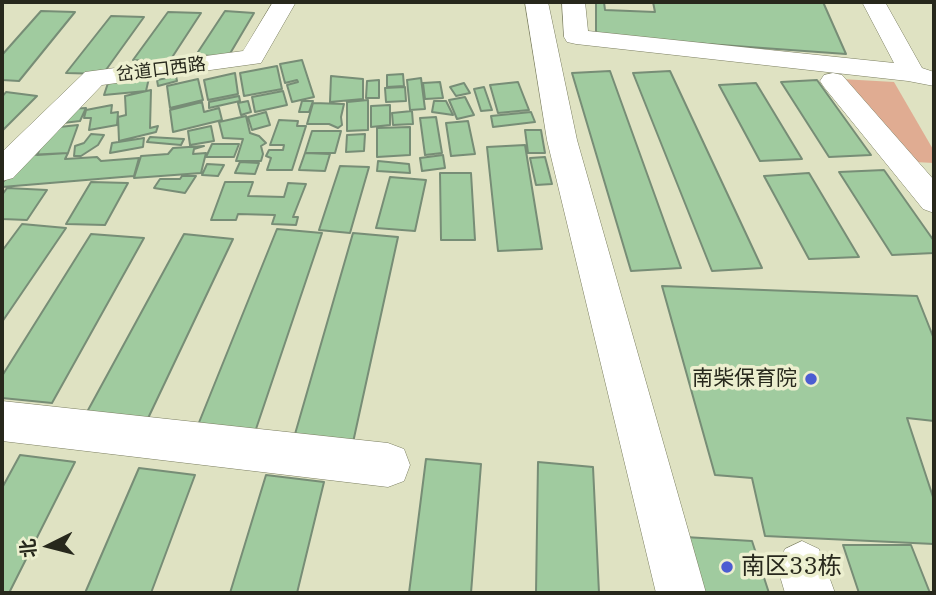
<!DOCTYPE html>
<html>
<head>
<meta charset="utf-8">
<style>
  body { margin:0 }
  #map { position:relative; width:936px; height:595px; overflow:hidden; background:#dfe2c2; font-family:"IBM Plex Serif","Noto Sans SC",serif }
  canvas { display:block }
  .frame { position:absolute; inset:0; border:4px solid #27281c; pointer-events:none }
  .north { position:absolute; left:14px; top:511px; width:70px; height:70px; -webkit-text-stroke:5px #ecefcf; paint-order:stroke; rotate:264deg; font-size:19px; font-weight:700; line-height:28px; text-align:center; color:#27281c }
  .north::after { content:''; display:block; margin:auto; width:24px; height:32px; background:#27281c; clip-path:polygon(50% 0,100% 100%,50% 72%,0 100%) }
</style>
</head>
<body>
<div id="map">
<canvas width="936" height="595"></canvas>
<div class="frame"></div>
<div class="north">北</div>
</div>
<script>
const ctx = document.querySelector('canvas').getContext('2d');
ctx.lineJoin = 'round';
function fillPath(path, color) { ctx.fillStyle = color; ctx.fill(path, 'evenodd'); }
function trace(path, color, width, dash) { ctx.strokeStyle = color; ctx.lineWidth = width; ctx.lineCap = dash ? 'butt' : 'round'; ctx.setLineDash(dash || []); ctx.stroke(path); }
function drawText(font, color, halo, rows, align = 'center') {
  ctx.font = font + ' "IBM Plex Serif","Noto Sans SC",serif'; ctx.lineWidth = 7; ctx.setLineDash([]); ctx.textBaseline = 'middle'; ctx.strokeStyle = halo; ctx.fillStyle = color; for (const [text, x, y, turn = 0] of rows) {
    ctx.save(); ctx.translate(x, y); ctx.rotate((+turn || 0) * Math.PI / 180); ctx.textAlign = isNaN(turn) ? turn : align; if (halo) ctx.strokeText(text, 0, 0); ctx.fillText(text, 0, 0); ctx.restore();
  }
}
const green = new Path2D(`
  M841,79L894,82L934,151V163L915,162Z`);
const building = new Path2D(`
  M596,2H823L846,54L596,36Z
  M604,2H653L655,12L605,10Z
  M41,11L75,12L19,81L2,80V55Z
  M225,11L254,13L228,57L196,55Z
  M168,12L201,13L169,62L133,60Z
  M111,16L144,17L103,74L66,73Z
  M302,60L314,97L292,102L287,85L298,82L297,80L285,83L280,64Z
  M277,66L282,89L244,96L240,73Z
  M610,71L681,268L631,271L572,73Z
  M670,71L762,268L712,271L633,73Z
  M235,73L238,94L208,100L204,80Z
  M403,74L404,86L387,87V75Z
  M176,76L177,81L158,86L157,80Z
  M331,76L363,79V99L330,102Z
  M149,78L146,91L104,95L108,83Z
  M421,78L425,109L410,110L407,80Z
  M198,79L203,100L170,108L167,86Z
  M379,80V98H366L367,81Z
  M817,80L871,155L829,157L781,82Z
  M440,82L443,98L425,99L423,83Z
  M518,82L529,110L498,113L490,85Z
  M464,83L470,93L456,96L450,87Z
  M756,83L802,159L760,161L719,85Z
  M405,87L406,101L386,102L385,88Z
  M484,87L492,110L481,111L474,89Z
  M151,90L150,128L158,126L156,132L119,141L118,117L126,115L125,96Z
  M283,91L287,105L255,112L252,97Z
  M6,92L37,96L2,131V97Z
  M239,96L240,101L209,108V102Z
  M465,97L474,115L457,119L449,100Z
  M368,100V130L347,131V102Z
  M248,101L251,112L241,115L238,103Z
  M302,101H313L309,112H299Z
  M434,101H446L453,115L432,112Z
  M202,102L204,112L219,108L222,120L173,132L170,110Z
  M313,103L344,104L341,117L342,125L338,128L329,124H307Z
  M112,105L111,113L118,112L117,125L89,130L91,118H84L86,110Z
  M390,105V125L371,127V106Z
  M86,108L80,121L63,123L69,109Z
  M412,111L413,124L393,125L392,113Z
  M266,112L270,125L252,130L248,117Z
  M531,112L535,122L493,127L491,116Z
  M246,116L250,133L259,136L266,143L261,146L263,154L261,161H236L243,139L223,138L219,122Z
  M436,117L442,153L425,155L420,118Z
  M279,120L298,121L297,126H306L292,170H267L271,158L266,156L269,150H283L284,145H270Z
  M468,121L475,154L451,156L446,123Z
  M78,125L68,153L37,155L50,128Z
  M211,126L214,141L190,145L188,131Z
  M410,127V155L377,157V128Z
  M525,130H541L545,153H528Z
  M312,131H341L335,153H305Z
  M91,134L104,135L98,145L81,156H74L75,146L84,143Z
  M365,134L364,151L346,152L347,135Z
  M150,137L184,139L181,145L147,142Z
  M144,138L143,147L110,153L112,143Z
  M212,144H239L234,157H206Z
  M525,145L542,249L498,251L487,147Z
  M204,146L194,149L193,154L206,153L201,173L134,178L141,156L168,154L173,148Z
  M68,153L65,159L97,157L101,161L139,158L134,176L2,187V183L27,155Z
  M305,153L330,154L325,171L299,170Z
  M443,155L445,168L422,171L420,158Z
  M545,157L552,184L536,185L530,158Z
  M378,161L409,164L410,173L377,171Z
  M240,162L259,163L255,174L235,173Z
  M207,164L224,165L218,176L202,175Z
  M340,166L369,167L350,233L319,230Z
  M884,170L934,241V253L892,255L839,172Z
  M440,173H471L475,240H441Z
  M809,173L859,257L809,259L764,176Z
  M182,176H196L185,193L154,188L160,179H180Z
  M390,177L426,180L415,231L376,228Z
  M91,182L128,183L105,225L66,224Z
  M225,182H253L248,196L284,197L288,183L306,184L293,217H298L296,225L272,224L275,215L238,214L236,220H211Z
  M7,188L47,190L27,220L2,219V195Z
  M22,224L66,228L2,322V251Z
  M277,229L322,233L255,432L198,425Z
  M353,233L398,237L352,447L293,441Z
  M91,234L144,238L52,403L2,398V376Z
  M184,234L233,239L142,431L81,423Z
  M662,286L917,296L934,339V421L907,418L934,500V544L765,536L752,478L715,475Z
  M20,455L75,462L9,593H2V488Z
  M426,459L481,464L471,593H409Z
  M538,462L593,467L599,593H536Z
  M139,468L195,475L151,593H85Z
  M266,475L324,482L297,593H230Z
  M685,537L752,541L769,593H700Z
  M843,545H911L930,593H859Z`);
const minor = new Path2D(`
  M273,2H296L261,63L102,85L13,178L2,181V152L85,72L243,51Z
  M525,2H548L577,140L706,593H656L547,140Z
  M562,2H585L588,31L894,63L862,2H885L922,68L934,72V86L908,81L576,44L567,42L564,37Z
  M833,73L842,75L934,180V213L923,209L824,87L820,81L824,75Z
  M2,401L388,443L404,449L410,465L404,481L388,487L2,441Z
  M802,541L819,549L835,593H785L777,566L785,549Z`);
const markers = [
  [811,379,7,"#4c5dd2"],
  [727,567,7,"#4c5dd2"]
];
const farStreetnames = [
  ["岔道口西路",161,70,-7]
];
const poiNames = [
  ["南柴保育院",797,379]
];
const nearPoinames = [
  ["南区33栋",741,567]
];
fillPath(green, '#e0ac92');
fillPath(building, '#a0cb9f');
trace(building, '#778d76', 2);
trace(minor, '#7c7f62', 1);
fillPath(minor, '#fff');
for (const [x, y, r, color] of markers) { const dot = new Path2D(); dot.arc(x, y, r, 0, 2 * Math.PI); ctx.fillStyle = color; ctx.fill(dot); trace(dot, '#ecefcf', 2.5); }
drawText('18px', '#27281c', '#ecefcf', farStreetnames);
drawText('21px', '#27281c', '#ecefcf', poiNames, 'right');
drawText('24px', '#27281c', '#ecefcf', nearPoinames, 'left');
</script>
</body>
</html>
